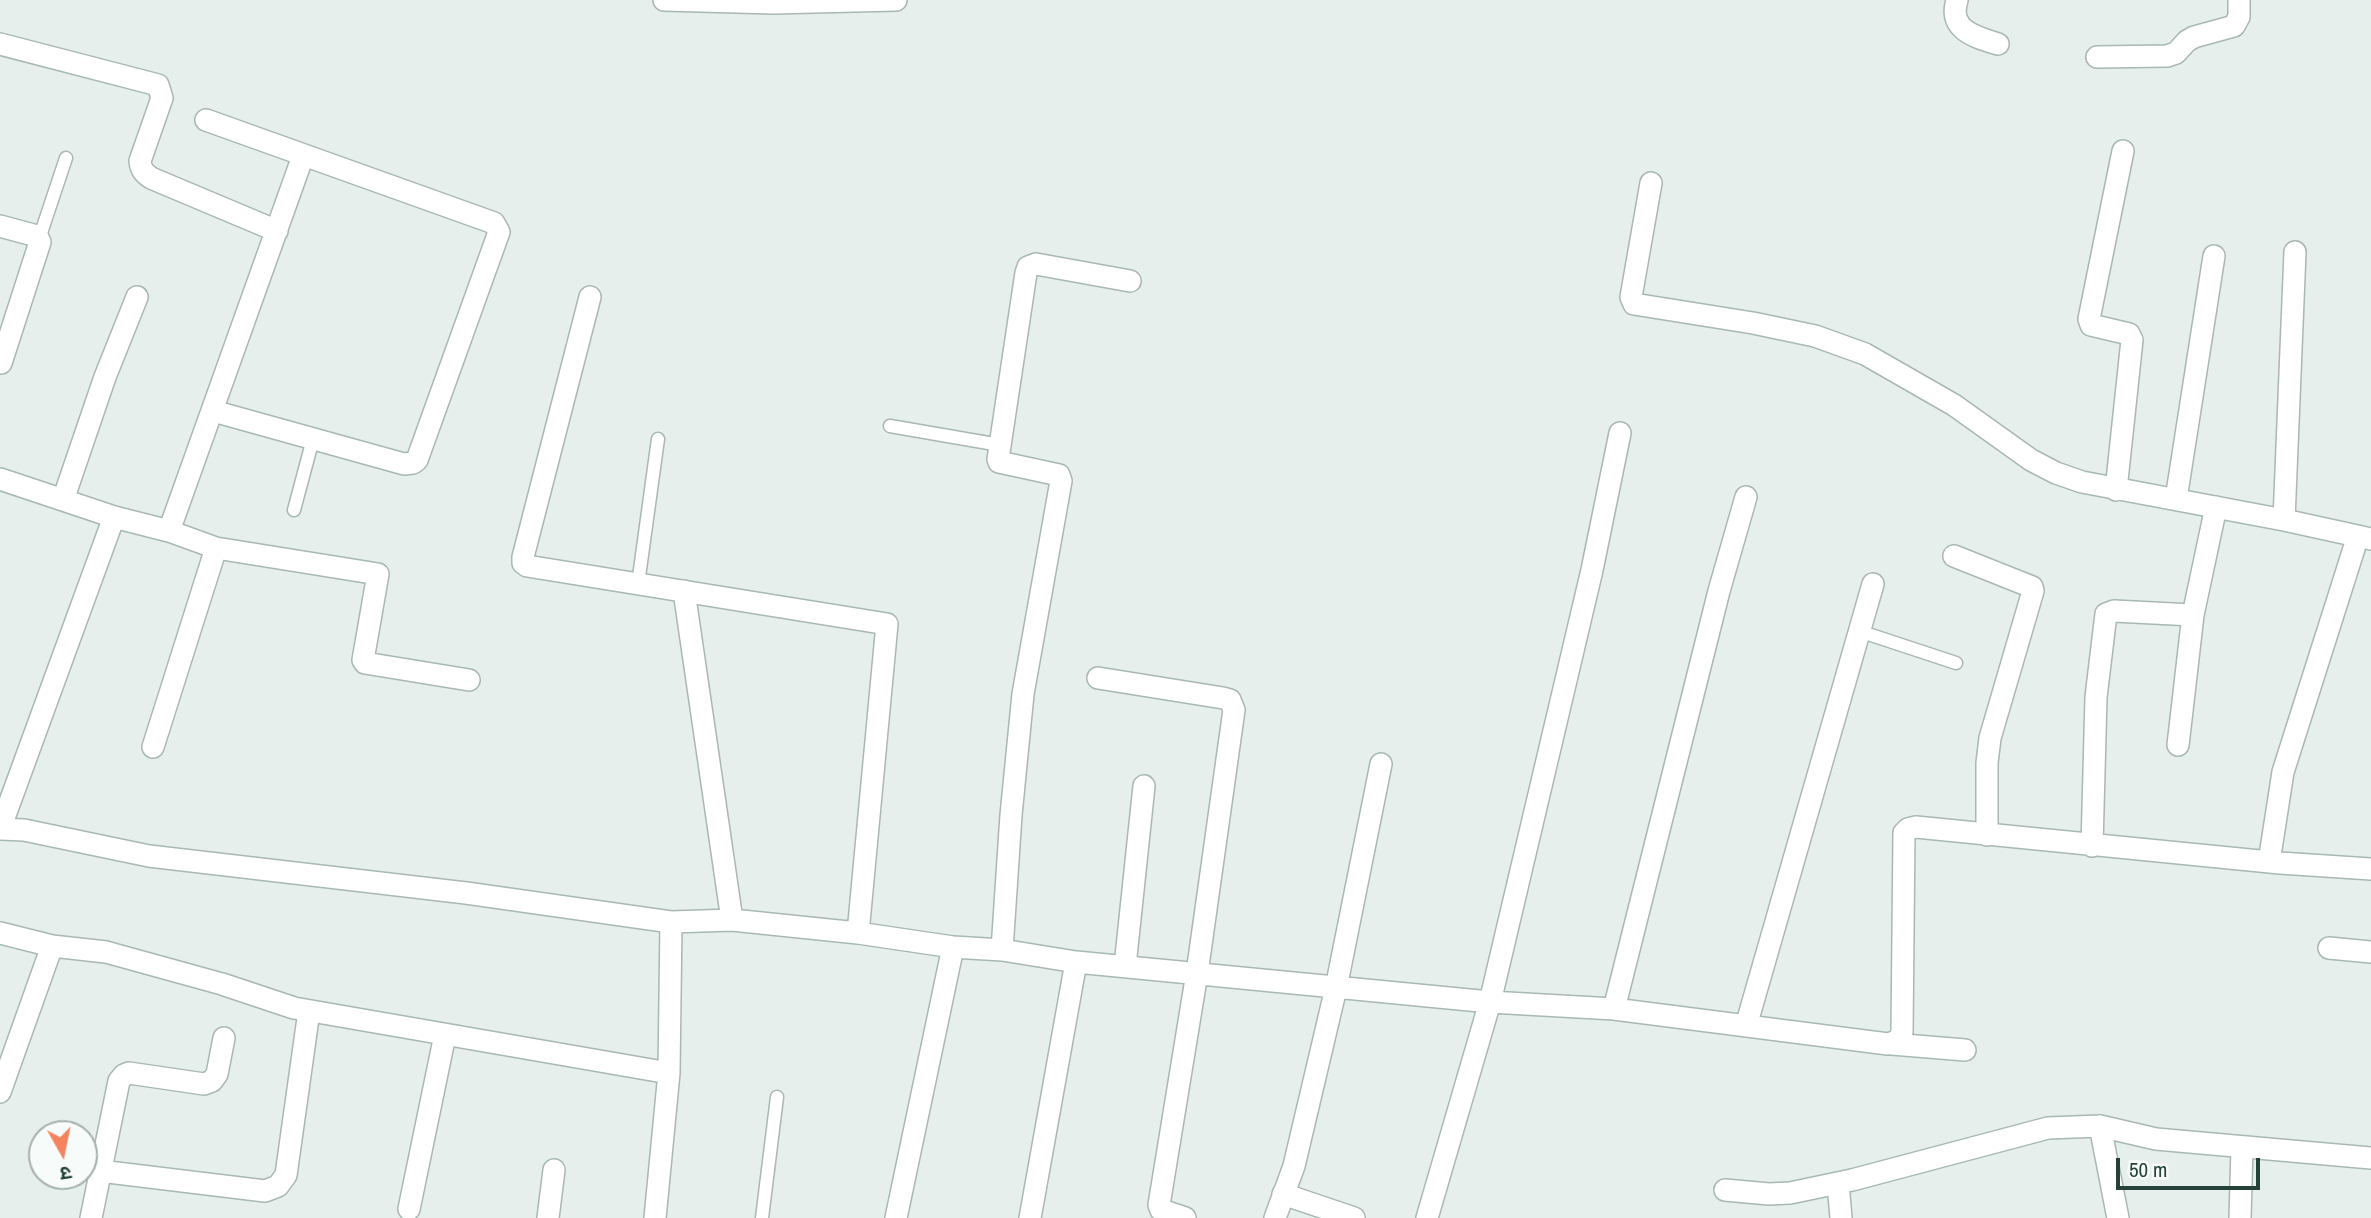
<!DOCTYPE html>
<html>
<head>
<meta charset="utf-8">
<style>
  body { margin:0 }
  #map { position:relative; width:2371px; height:1218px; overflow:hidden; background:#e6efeb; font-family:"Archivo Narrow","Noto Sans Devanagari",sans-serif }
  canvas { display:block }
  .north { position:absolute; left:28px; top:1120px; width:70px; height:70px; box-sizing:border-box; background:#f7fbf9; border:2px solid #a3b1ad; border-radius:50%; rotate:171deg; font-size:19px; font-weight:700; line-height:28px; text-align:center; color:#24423a }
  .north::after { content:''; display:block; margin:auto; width:24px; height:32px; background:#f4845f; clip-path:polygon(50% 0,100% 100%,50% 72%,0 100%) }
  .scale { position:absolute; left:2116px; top:1158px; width:144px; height:32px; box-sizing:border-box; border:4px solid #24423a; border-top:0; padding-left:9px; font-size:21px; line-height:24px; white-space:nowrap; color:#24423a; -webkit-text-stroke:5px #f7fbf9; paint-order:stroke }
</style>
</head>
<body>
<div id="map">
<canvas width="2371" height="1218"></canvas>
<div class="north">उ</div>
<div class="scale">50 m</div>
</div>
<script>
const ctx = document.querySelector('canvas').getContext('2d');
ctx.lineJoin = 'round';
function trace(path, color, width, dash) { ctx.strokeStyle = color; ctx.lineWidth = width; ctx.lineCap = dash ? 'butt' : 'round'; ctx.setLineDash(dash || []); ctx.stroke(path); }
const service = new Path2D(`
  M39,239L66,158
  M890,426L1000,445
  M294,510L313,439
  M638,584L658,439
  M1859,631L1956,663
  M762,1218L777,1097`);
const minor = new Path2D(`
  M664,0L773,3L896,0
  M1957,0C1948,30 1975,37 1998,44
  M0,44L158,85L162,98L140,161C141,170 144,173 151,178L277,231
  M2097,57L2167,56L2176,53L2187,41L2194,37L2234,26L2239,17V0
  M206,120L494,223L499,232L417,460L413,463L404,464L213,411
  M1651,183L1631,297L1634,304L1753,323L1815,336L1865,354L1954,405L2031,460L2056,473L2082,482L2284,520L2371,539
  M0,226L37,236L40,242L1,363
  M590,297L523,557V563L527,566L887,624L858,933L953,947L1002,950L1076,962L1490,1002L1614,1009L1888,1044L1899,1040L1902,1032L1904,833L1908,829L1916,827L2280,863L2371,869
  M0,479L114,517L169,531L216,548L378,574L363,660L365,663L469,680
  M2116,490L2132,340L2129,334L2091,325L2089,319L2123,151
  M2176,499L2214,256
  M63,500L105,377L137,297
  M2284,520L2295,252
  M169,531L303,156
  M1954,556L2032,587L2033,591L1990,738L1987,763V835
  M684,591L732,920
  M1098,678L1223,698L1230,700L1234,710L1197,973L1159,1205L1161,1210L1185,1218
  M2178,745L2193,615L2216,507
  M153,747L216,548
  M0,829L24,830L149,856L466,893L671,922L669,1073L655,1218
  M0,829L114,517
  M2092,846L2096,697L2106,614L2114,611L2193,615
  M2269,862L2283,772L2358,536
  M671,922L732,920L858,933
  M0,933L52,946
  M2329,948L2371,952
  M1002,950L1011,815L1023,694L1061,481L1059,475L999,462L998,459L1026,273L1028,267L1036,264L1130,281
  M1125,966L1144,786
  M1614,1009L1719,591L1746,497
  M1746,1026L1873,584
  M1892,1044L1965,1050
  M0,1092L52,946L106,952L222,984L294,1008L669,1073
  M2100,1126L2118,1218
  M100,1171L265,1191L278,1186L286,1175L309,1011
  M1838,1183L1841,1218
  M1725,1190L1769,1194L1790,1193L1852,1180L2048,1128L2100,1126L2156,1139L2371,1158
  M1283,1194L1354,1218
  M409,1209L445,1035
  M91,1218L119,1081L124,1075L129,1073L204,1084L212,1081L217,1074L224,1038
  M548,1218L554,1170
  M896,1218L953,947
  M1030,1218L1076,962
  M1275,1218L1294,1166L1336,988L1381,764
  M1427,1218L1490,1002L1592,570L1620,433
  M2240,1218L2242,1148`);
trace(service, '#a8b8b2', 15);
trace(minor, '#a8b8b2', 24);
trace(service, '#fff', 12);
trace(minor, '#fff', 21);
</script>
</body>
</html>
